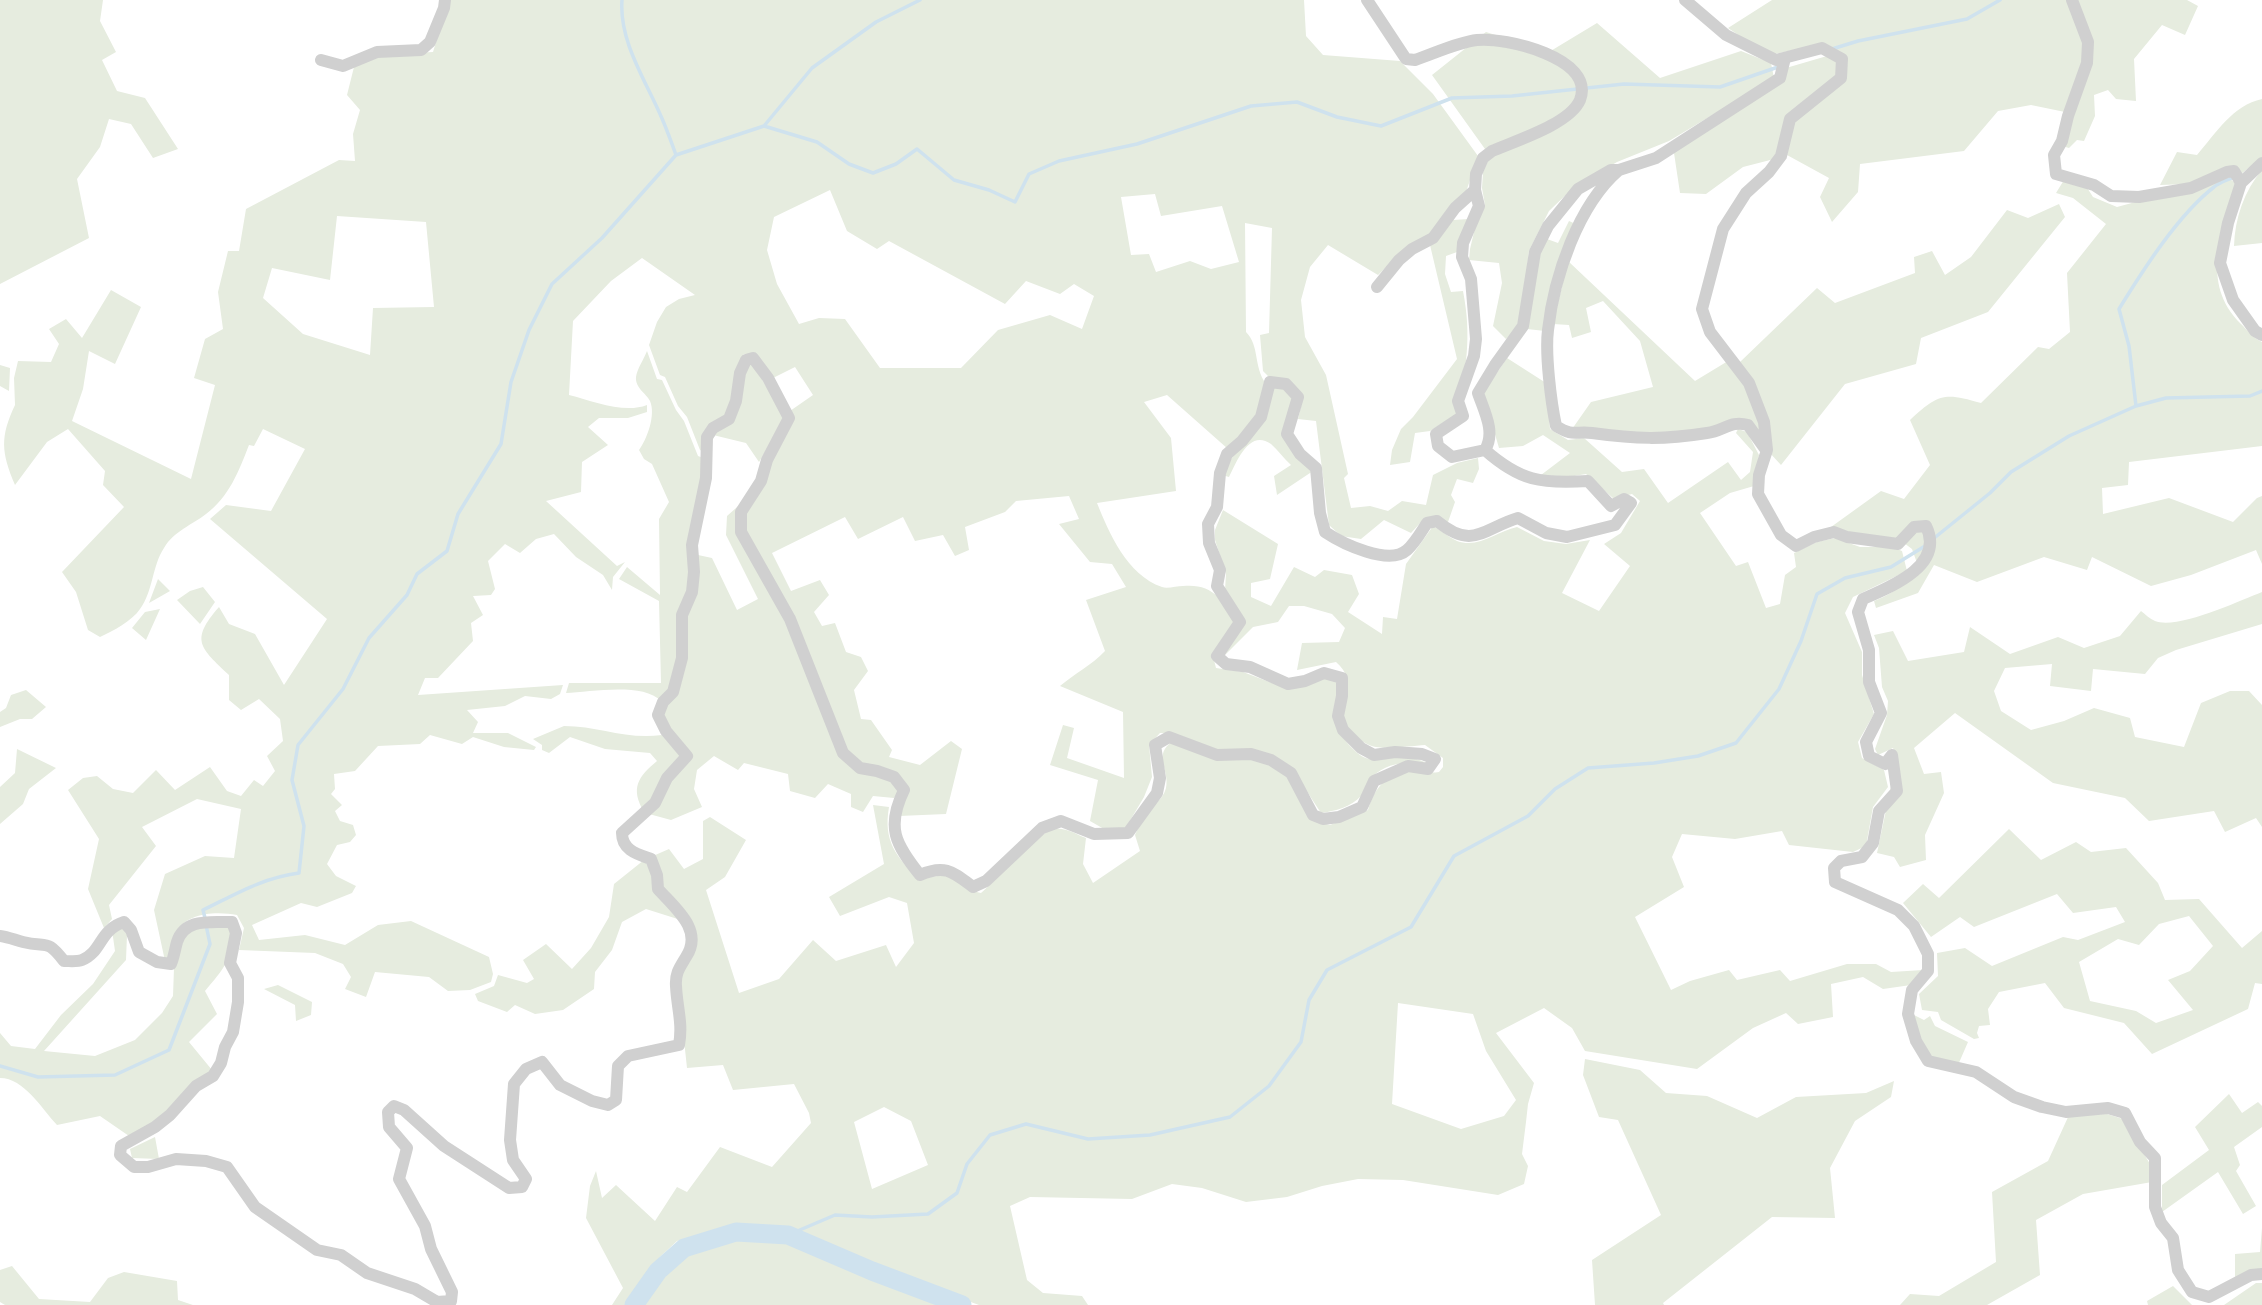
<!DOCTYPE html>
<html>
<head>
<meta charset="utf-8">
<style>
  body { margin:0 }
  canvas { display:block; background:#fff }
</style>
</head>
<body>
<canvas width="2262" height="1305"></canvas>
<script>
const ctx = document.querySelector('canvas').getContext('2d');
ctx.lineJoin = 'round';
function fillPath(path, color) { ctx.fillStyle = color; ctx.fill(path, 'evenodd'); }
function trace(path, color, width, dash) { ctx.strokeStyle = color; ctx.lineWidth = width; ctx.lineCap = dash ? 'butt' : 'round'; ctx.setLineDash(dash || []); ctx.stroke(path); }
const green = new Path2D(`
  M0,0H103L100,21L116,52L102,60L117,91L145,98L178,149L153,158L131,124L109,119L100,147L77,179L89,238L0,284Z
  M449,0H1304L1306,36L1323,55L1400,61L1433,94L1478,156L1466,192L1431,233L1405,249L1378,275L1328,245L1310,267L1301,300L1305,337L1326,375L1348,474L1344,478L1351,508L1370,506L1388,511L1402,501L1426,505L1433,475L1457,463L1478,458L1479,469L1473,483L1457,479L1451,495L1455,502L1448,522L1422,521L1411,533L1384,520L1361,539L1341,536L1329,525L1316,421L1298,419L1303,398L1269,377L1263,371L1260,335L1269,333L1272,228L1245,223L1246,332C1260,346 1253,366 1266,384L1257,418L1228,449L1167,395L1144,402L1171,438L1176,491L1097,503C1109,533 1127,575 1162,587C1167,589 1177,586 1183,586C1212,583 1223,600 1237,622L1213,656L1216,668L1243,672L1288,689L1327,677L1338,681C1338,706 1333,730 1352,748C1359,755 1365,760 1375,759C1395,757 1410,754 1429,764C1408,762 1388,761 1372,777C1366,782 1366,791 1361,796C1351,807 1335,811 1321,813L1293,770L1219,750L1173,733H1160L1149,745L1152,777L1144,797L1125,829H1104L1090,821L1098,780L1050,765L1063,725L1074,728L1067,758L1124,778L1123,712L1060,686C1074,674 1092,665 1105,651L1086,600L1126,587L1112,564L1090,562L1059,524L1079,519L1069,496L1016,501L1005,512L965,527L969,550L955,556L943,535L915,541L903,517L858,539L845,517L772,553L791,591L820,580L829,595L814,612L822,626L835,623L846,652L861,657L868,671L854,690L861,719L871,720L892,750L889,757L920,765L951,741L962,749L946,814L899,816L905,789L860,764L846,750L744,529L747,509L790,411L813,395L795,367L771,379L756,354H744C735,367 736,382 732,397C727,417 715,435 705,453L700,450L687,417L678,406L665,377L660,375L649,345L657,322L666,307L679,299L695,295L642,258L611,281L573,321L569,395C593,401 624,414 647,405V412L628,418H599L588,427L608,445L582,462L581,492L546,501L617,566L625,562L613,577L612,590L603,575L576,557L554,534L536,539L520,553L505,544L488,561L495,589L491,595L473,596L483,615L471,623L473,641L438,678H425L418,695L563,685L560,694L551,699L525,696L505,706L467,710L478,722L473,733H508L536,747L534,750L504,747L473,737L462,744L430,735L420,744L378,746L355,771L334,774L335,789L331,794L342,805L335,811L340,821L353,825L356,835L350,842L337,845L327,864L336,876L356,886L352,893L317,907L301,903L252,925L259,940L305,935L345,945L378,925L411,921L489,957L493,974L491,982L470,990L448,991L429,977L375,972L366,997L345,989L351,977L343,964L315,953L239,950L244,928L237,915C217,911 184,912 175,935C170,945 173,950 165,961L154,910L165,874L205,856L234,858L241,809L197,799L142,827L156,846L109,905L112,919L104,928L88,889L99,839L68,790L83,778L97,776L113,789L133,793L156,770L175,790L210,767L227,791L241,796L254,780L263,786L275,771L267,756L283,741L280,719L259,699L241,710L229,700V675C201,648 189,641 219,607L229,624L255,634L284,685L327,619L210,519L226,505L271,511L305,449L263,429L254,446L249,445C239,471 229,497 206,514C192,525 174,531 164,548C152,566 153,592 140,609C132,621 113,631 100,637L88,630L76,592L62,572L124,507L103,485L105,471L68,429L47,442L15,485C1,452 0,437 15,405L14,378L18,361L51,362L59,344L49,329L66,319L82,338L111,290L141,307L115,364L89,351L83,389L72,421L191,479L215,385L194,378L205,339L223,329L218,292L228,251H239L246,209L339,160L355,161L353,134L360,110L347,95L354,67L378,55L433,52ZM830,190L847,231L877,249L889,241L1005,304L1026,281L1060,294L1074,284L1094,296L1082,329L1050,315L998,330L961,368H880L845,319L819,318L799,324L777,284L767,250L774,217ZM1155,194L1161,216L1222,206L1239,262L1211,269L1190,261L1156,272L1149,254L1131,255L1121,197ZM337,216L426,222L434,307L373,308L370,355L303,334L263,298L272,268L330,280Z
  M1772,0H2068L2085,48L2082,65L2065,112L2031,105L1998,111L1964,151L1860,164L1858,192L1832,222L1820,197L1829,178L1787,155L1794,121L1831,92L1845,57L1820,44L1775,54L1749,42L1728,28Z
  M2076,0H2187L2198,6L2185,35L2162,25L2134,59L2136,101L2116,99L2108,90L2094,95L2095,116L2084,141L2077,140L2069,148L2062,146L2091,62Z
  M1597,23L1660,78L1741,51L1771,63L1774,78L1669,141L1617,162L1574,187L1549,211L1529,251L1520,326L1506,339L1493,326L1502,283L1499,263L1469,260L1470,249L1475,228L1485,205L1482,188L1483,172L1490,156L1432,75L1486,32L1549,52Z
  M1827,56L1838,61L1839,77L1804,104L1778,158L1743,167L1706,194L1680,193L1674,153L1786,68Z
  M2262,99V157L2241,174L2188,184L2160,185L2177,152L2197,155C2216,133 2233,105 2262,99Z
  M2262,170V243L2234,246C2235,218 2244,191 2262,170Z
  M2228,177L2236,184C2223,234 2199,282 2241,324C2248,331 2253,338 2262,342V446L2129,462L2128,485L2102,488L2103,514L2169,498L2233,522L2257,498L2262,496V564L2256,550L2191,575L2151,586L2092,557L2087,570L2044,557L1977,582L1934,565L1918,593L1876,608L1874,601C1898,591 1904,585 1917,563L1912,549L1900,540L1874,539L1831,527L1881,491L1904,499L1930,465L1910,420C1938,394 1944,392 1981,403L2038,347L2049,349L2070,332L2067,273L2106,224L2073,198L2056,193L2064,180L2086,186L2093,197L2117,207Z
  M2059,204L2065,217L1988,312L1921,338L1916,364L1845,384L1781,465L1769,452L1740,362L1817,288L1835,303L1915,273L1914,257L1932,251L1945,275L1971,257L2007,210L2028,218Z
  M1469,219L1457,252L1446,256L1445,274L1451,292L1463,291C1472,337 1466,369 1457,414L1430,431L1415,433L1410,462L1390,465L1392,450L1401,429L1413,417L1457,359L1430,245L1453,220Z
  M1569,221L1578,225L1545,331L1527,329L1539,252L1547,239L1558,243Z
  M1568,261L1695,381L1728,361C1746,386 1760,411 1764,442L1750,422L1661,437L1570,432L1591,402L1653,387L1640,341L1603,301L1586,308L1591,332L1572,338L1569,325L1553,324Z
  M647,351L657,379L662,380L676,410L684,421L698,456L706,459L677,678L661,701C643,682 590,692 566,693L569,683H661L659,601L619,579L627,567L660,595L659,519L669,502L652,464L644,459L639,450C647,439 656,415 650,401C646,393 635,388 636,377C637,369 644,359 647,351Z
  M1507,358L1546,383L1550,429L1568,440L1584,438L1622,472L1644,469L1668,503L1728,462L1741,480L1750,472L1753,452L1736,433L1738,429L1747,432L1759,455L1754,486L1730,493L1700,513L1736,566L1748,562L1766,608L1780,604L1785,575L1796,567L1794,553L1817,542L1835,538L1860,547H1892L1902,551L1907,571L1853,597L1845,613L1862,652V675L1874,714L1858,742L1862,758L1884,770L1888,787L1873,807L1866,846L1853,852L1789,845L1782,831L1735,839L1682,834L1672,857L1684,887L1635,917L1671,990L1690,981L1729,970L1737,980L1780,970L1790,981L1847,964H1876L1891,972L1923,970L1911,985L1883,989L1863,977L1831,984L1833,1017L1798,1024L1786,1013L1753,1028L1697,1069L1585,1051L1572,1028L1544,1008L1496,1033L1534,1083L1528,1104L1526,1122L1522,1154L1528,1166L1524,1184L1498,1195L1403,1180L1358,1179L1322,1186L1287,1197L1246,1202L1202,1188L1172,1184L1132,1199L1030,1197L1010,1206L1027,1280L1043,1293L1082,1296L1088,1305H979L875,1267L786,1230L738,1228L677,1241L660,1257L629,1305H612L623,1288L586,1218L590,1186L596,1171L602,1198L616,1185L655,1221L677,1187L687,1192L720,1147L772,1167L811,1123L809,1113L794,1084L733,1090L723,1065L687,1068L678,984L695,937L661,888L653,856L669,849L684,869L703,859V821L710,817L746,840L725,877L706,890L739,993L779,979L813,940L836,961L886,945L896,967L914,943L907,903L889,897L840,916L829,897L884,864L873,805L889,807C883,841 896,857 920,880C962,867 950,887 981,893C998,878 1034,835 1054,829C1065,827 1076,834 1086,838L1083,864L1093,883L1140,851L1135,835C1138,828 1142,821 1146,815C1152,805 1163,800 1166,788C1170,769 1152,755 1173,741L1255,758L1285,773L1315,821L1330,825L1368,810C1373,792 1384,775 1405,771C1416,770 1428,774 1439,772L1443,767V758L1425,745C1413,746 1387,749 1376,747C1364,745 1345,731 1344,719C1341,695 1359,683 1336,662L1297,670L1302,643L1339,642L1345,628L1332,614L1304,606H1289L1278,622L1253,627L1225,655L1224,651L1246,622L1225,590L1226,574L1215,540V530L1223,510L1278,544L1270,579L1251,583V597L1271,606L1294,567L1315,577L1324,570L1352,575L1359,594L1348,612L1382,634L1383,617L1397,619L1406,564L1433,526C1441,530 1448,537 1457,541C1479,549 1497,531 1517,527L1544,541L1566,544L1590,540L1562,593L1599,611L1630,566L1604,544L1621,533L1640,501L1632,494L1614,499L1586,474L1568,477L1541,475L1570,453L1543,435L1523,446L1499,448L1483,393ZM1398,1003L1473,1014L1486,1051L1516,1100L1504,1116L1461,1129L1392,1104ZM884,1107L911,1121L928,1165L872,1189L854,1122Z
  M752,362L785,419L759,462L746,443L713,435L730,421L747,363Z
  M0,365L10,368L9,391L0,386Z
  M1274,385L1285,386L1295,398L1284,437L1313,471L1277,495L1274,476L1291,465C1284,459 1278,450 1271,444C1249,428 1236,463 1229,477L1222,475Z
  M745,500L739,515L788,621L840,755L884,776L900,789L894,798L873,796L863,812L851,807V794L828,784L815,798L790,791L788,774L744,763L738,770L714,756L697,770L694,789L702,807L671,820L649,814L669,778L689,759L667,728L661,714L676,690L684,614L698,555L712,558L737,610L758,599L726,535L727,516Z
  M158,579L170,591L149,603Z
  M203,587L215,602L200,624L177,600L190,591Z
  M2262,592V624L2176,650L2158,658L2145,674L2093,669L2091,691L2050,686L2052,664L2005,668L1994,691L2001,711L2031,730L2064,721L2094,708L2130,718L2135,737L2184,747L2201,703L2230,691H2249L2262,705V827L2256,818L2225,832L2214,811L2149,821L2125,798L2053,783L1955,713L1914,748L1924,774L1941,772L1944,793L1925,835L1926,860L1900,867L1894,857L1877,853L1897,758L1893,748L1878,755L1875,749L1887,715L1888,701L1882,687L1879,648L1874,635L1893,631L1908,661L1964,652L1970,627L2010,654L2058,637L2084,648L2120,636L2141,611C2145,614 2150,619 2155,621C2177,630 2239,601 2262,592Z
  M160,609L146,640L132,628L145,612Z
  M26,690L46,707L32,719H20L0,727V712L6,708L11,695Z
  M564,726C599,726 626,740 662,735L683,756L644,812C630,788 638,777 657,761L650,753L605,749L570,737L549,753L542,750V745L533,739Z
  M17,749L56,768L29,789L23,804L0,824V787L15,773Z
  M2009,829L2041,860L2076,842L2091,852L2126,848L2158,883L2165,900L2199,899L2242,948L2262,931V984L2255,983L2248,1009L2152,1054L2124,1023L2064,1008L2045,983L1999,992L1988,1009L1990,1025L1979,1026L1977,1033L1979,1038L1974,1039L1941,1020L1938,1012L1922,1010L1919,994L1938,976L1937,953L1965,948L1992,966L2063,937L2078,940L2125,922L2116,907L2073,913L2057,894L1974,927L1960,917L1931,937L1903,903L1923,884L1939,898ZM2189,916L2213,946L2190,971L2168,980L2193,1010L2156,1023L2136,1011L2090,1001L2079,962L2118,939L2139,945L2159,924Z
  M644,860L684,921L646,909L622,922L612,950L595,972L594,989L563,1010L535,1014L515,1005L507,1012L478,1001L475,994L494,986L498,975L527,983L534,979L523,960L546,944L572,969L591,948L609,917L614,884Z
  M122,926L127,935L126,960L44,1051L95,1056L135,1040L162,1013L173,996L174,968L180,941L193,927L230,926C238,954 222,971 205,991L217,1014L189,1042L212,1070L167,1114L129,1136L100,1116L57,1125C42,1109 24,1078 0,1078V1033L11,1046L35,1049L61,1015L93,984L115,951L112,930Z
  M278,985L312,1002L311,1015L296,1021L295,1005L264,989Z
  M1912,1014L1924,1020L1930,1016L1935,1026L1968,1042L1958,1065L1930,1058L1917,1039Z
  M1585,1059L1640,1070L1666,1093L1707,1096L1757,1118L1796,1097L1866,1093L1894,1081L1891,1097L1855,1121L1830,1168L1835,1218L1772,1217L1663,1303L1664,1305H1595L1592,1260L1661,1215L1618,1120L1599,1117L1583,1075Z
  M2229,1094L2242,1113L2258,1102L2262,1106V1127L2234,1147L2240,1165L2236,1171L2256,1206L2243,1214L2218,1172L2162,1212V1185L2209,1150L2195,1127Z
  M2107,1114L2123,1119L2150,1164L2152,1182L2083,1194L2036,1220L2040,1275L1987,1305H1900L1910,1294L1939,1296L1996,1262L1992,1192L2048,1161L2069,1115Z
  M155,1137L159,1159L132,1158L130,1149Z
  M2262,1228V1270L2235,1277V1254L2260,1252Z
  M737,1235L787,1239L871,1277L947,1305H638L662,1272L685,1250Z
  M12,1266L39,1299L90,1302L108,1278L124,1272L177,1281L178,1300L193,1305H5L0,1302V1270Z
  M2256,1283H2262V1305H2224Z
  M2173,1286L2192,1305H2148L2147,1301Z`);
const stream = new Path2D(`
  M622,0C619,40 644,78 660,114C666,127 671,141 676,155
  M1832,49L1858,41L1967,19L2000,0
  M764,126L817,142L849,164L873,173L896,164L917,149L954,180L989,190L1015,202L1029,174L1059,161L1137,144L1251,106L1297,102L1337,117L1381,126L1452,98L1512,96L1624,84L1720,87L1778,67
  M2136,406L2129,346L2119,309C2143,270 2178,215 2214,187C2220,182 2228,180 2234,177
  M1933,539L1990,493L2011,472L2069,436L2136,406L2166,398L2250,396L2262,391
  M205,918L203,910C236,894 262,878 299,873L304,826L292,780L298,745L343,689L369,638L407,595L417,574L447,551L458,514L501,444L511,382L529,330L552,284L602,238L676,155L764,126L812,68L876,22L920,0
  M0,1066L38,1077L115,1075L169,1050L210,944L206,925
  M788,1235L835,1215L872,1217L928,1214L957,1193L967,1164L990,1135L1026,1124L1088,1139L1150,1135L1230,1117L1269,1086L1301,1042L1309,1000L1327,970L1411,927L1454,856L1528,816L1555,789L1588,768L1654,763L1698,756L1736,743L1779,689L1801,641L1817,594L1845,578L1891,567L1925,546`);
const river = new Path2D(`
  M634,1305L658,1271L684,1248L736,1232L788,1235L872,1271L962,1305`);
const street = new Path2D(`
  M1685,0L1726,35L1776,60L1822,48L1842,59L1841,78L1790,119L1781,156L1769,172L1746,193L1723,229L1702,309L1710,332L1749,383L1764,422L1767,450L1759,475L1758,494L1781,535L1796,546L1814,537L1834,532L1847,537L1898,544L1914,527L1926,526C1945,565 1893,586 1863,599L1858,612L1869,650V682L1881,713L1866,742L1869,756L1885,764L1892,755L1897,791L1879,811L1873,843L1862,857L1841,861L1834,868L1835,882L1898,910L1914,926L1928,954V971L1912,990L1908,1014L1916,1041L1928,1061L1976,1072L2014,1097L2042,1107L2066,1112L2108,1108L2125,1113L2140,1142L2155,1158V1207L2161,1223L2173,1238L2178,1270L2192,1292L2209,1297L2251,1275L2262,1274
  M2072,0L2088,42L2087,63L2068,116L2062,141L2054,155L2056,174L2094,185L2111,196L2139,197L2191,188L2227,172L2234,171L2241,183
  M321,60L343,66L377,52L421,50L430,42L444,8L445,0
  M2262,163L2241,183L2228,223L2220,263L2233,300L2255,331L2262,335
  M1619,170L1656,158L1780,78L1785,58
  M1377,287L1399,260L1412,249L1433,238L1455,208L1475,190
  M1485,450C1496,432 1484,411 1478,393L1495,365L1523,326L1535,252L1548,226L1578,189L1611,170H1619C1578,205 1554,277 1548,330C1545,354 1551,402 1556,426C1574,437 1574,431 1592,433C1636,439 1663,440 1707,433C1724,431 1730,420 1748,425L1766,450
  M0,936C8,937 15,940 23,942C48,948 46,938 64,961C70,961 77,962 82,960C102,952 99,930 124,922L131,930L139,952L157,962L171,964C174,957 175,949 177,942C185,917 212,923 232,922L236,933L230,963L238,978V1002L233,1032L225,1047L221,1063L213,1076L196,1086L170,1115L155,1127L121,1146L120,1155L134,1167H148L176,1159L206,1161L227,1167L255,1207L317,1250L341,1255L367,1273L415,1289L437,1302L451,1301L452,1292L431,1249L425,1226L399,1179L407,1148L389,1127L388,1112L394,1106L404,1110L444,1146L509,1188L522,1187L526,1179L513,1160L510,1140L514,1084L526,1069L542,1062L560,1085L592,1101L608,1105L616,1100L618,1066L628,1056L679,1045C683,1023 677,1008 676,986C675,973 680,967 686,957C704,930 675,908 658,889L657,875L651,859C637,854 622,850 622,833L655,803L667,778L687,756L666,731L658,715L663,702L673,692L682,658V615L692,592L694,572L692,545L706,478L707,437L713,428L729,419L736,401L740,373L746,360L753,358L768,378L789,418L767,460L761,481L741,512V532L790,619L843,753L860,768L877,771L894,777L904,790C886,827 895,844 920,875C945,864 953,872 973,887L986,881L1042,828L1061,821L1094,834L1128,833L1157,793L1160,778L1155,745L1169,737L1217,755L1251,754L1271,760L1291,773L1313,815L1323,819L1339,817L1362,807L1374,781L1408,766L1428,769L1435,759L1422,754L1395,752L1374,755L1361,748L1343,730L1338,716L1342,696V678L1324,673L1305,681L1288,684L1250,667L1226,664L1217,656L1240,622L1217,586L1220,570L1209,543L1208,524L1217,507L1220,473L1227,454L1242,441L1261,417L1270,382L1286,384L1298,397L1287,434L1300,454L1316,468L1320,513L1325,532C1343,544 1389,566 1407,550C1415,543 1421,532 1427,523L1437,521C1473,551 1484,528 1518,518L1546,533L1567,537L1615,525L1631,503L1624,499L1611,506L1588,481C1541,484 1520,481 1485,450L1452,457L1438,446L1436,434L1463,416L1458,401L1474,356L1476,339L1471,279L1462,257L1463,243L1479,206L1475,190L1476,174L1483,158L1492,151C1515,141 1570,124 1580,100C1596,58 1505,37 1477,40C1458,42 1433,54 1415,60L1406,59L1367,0`);
fillPath(green, '#e6ecdf');
trace(stream, '#cfe2ee', 3.5);
trace(river, '#cfe2ee', 19);
trace(street, '#d0d0d0', 12);
</script>
</body>
</html>
